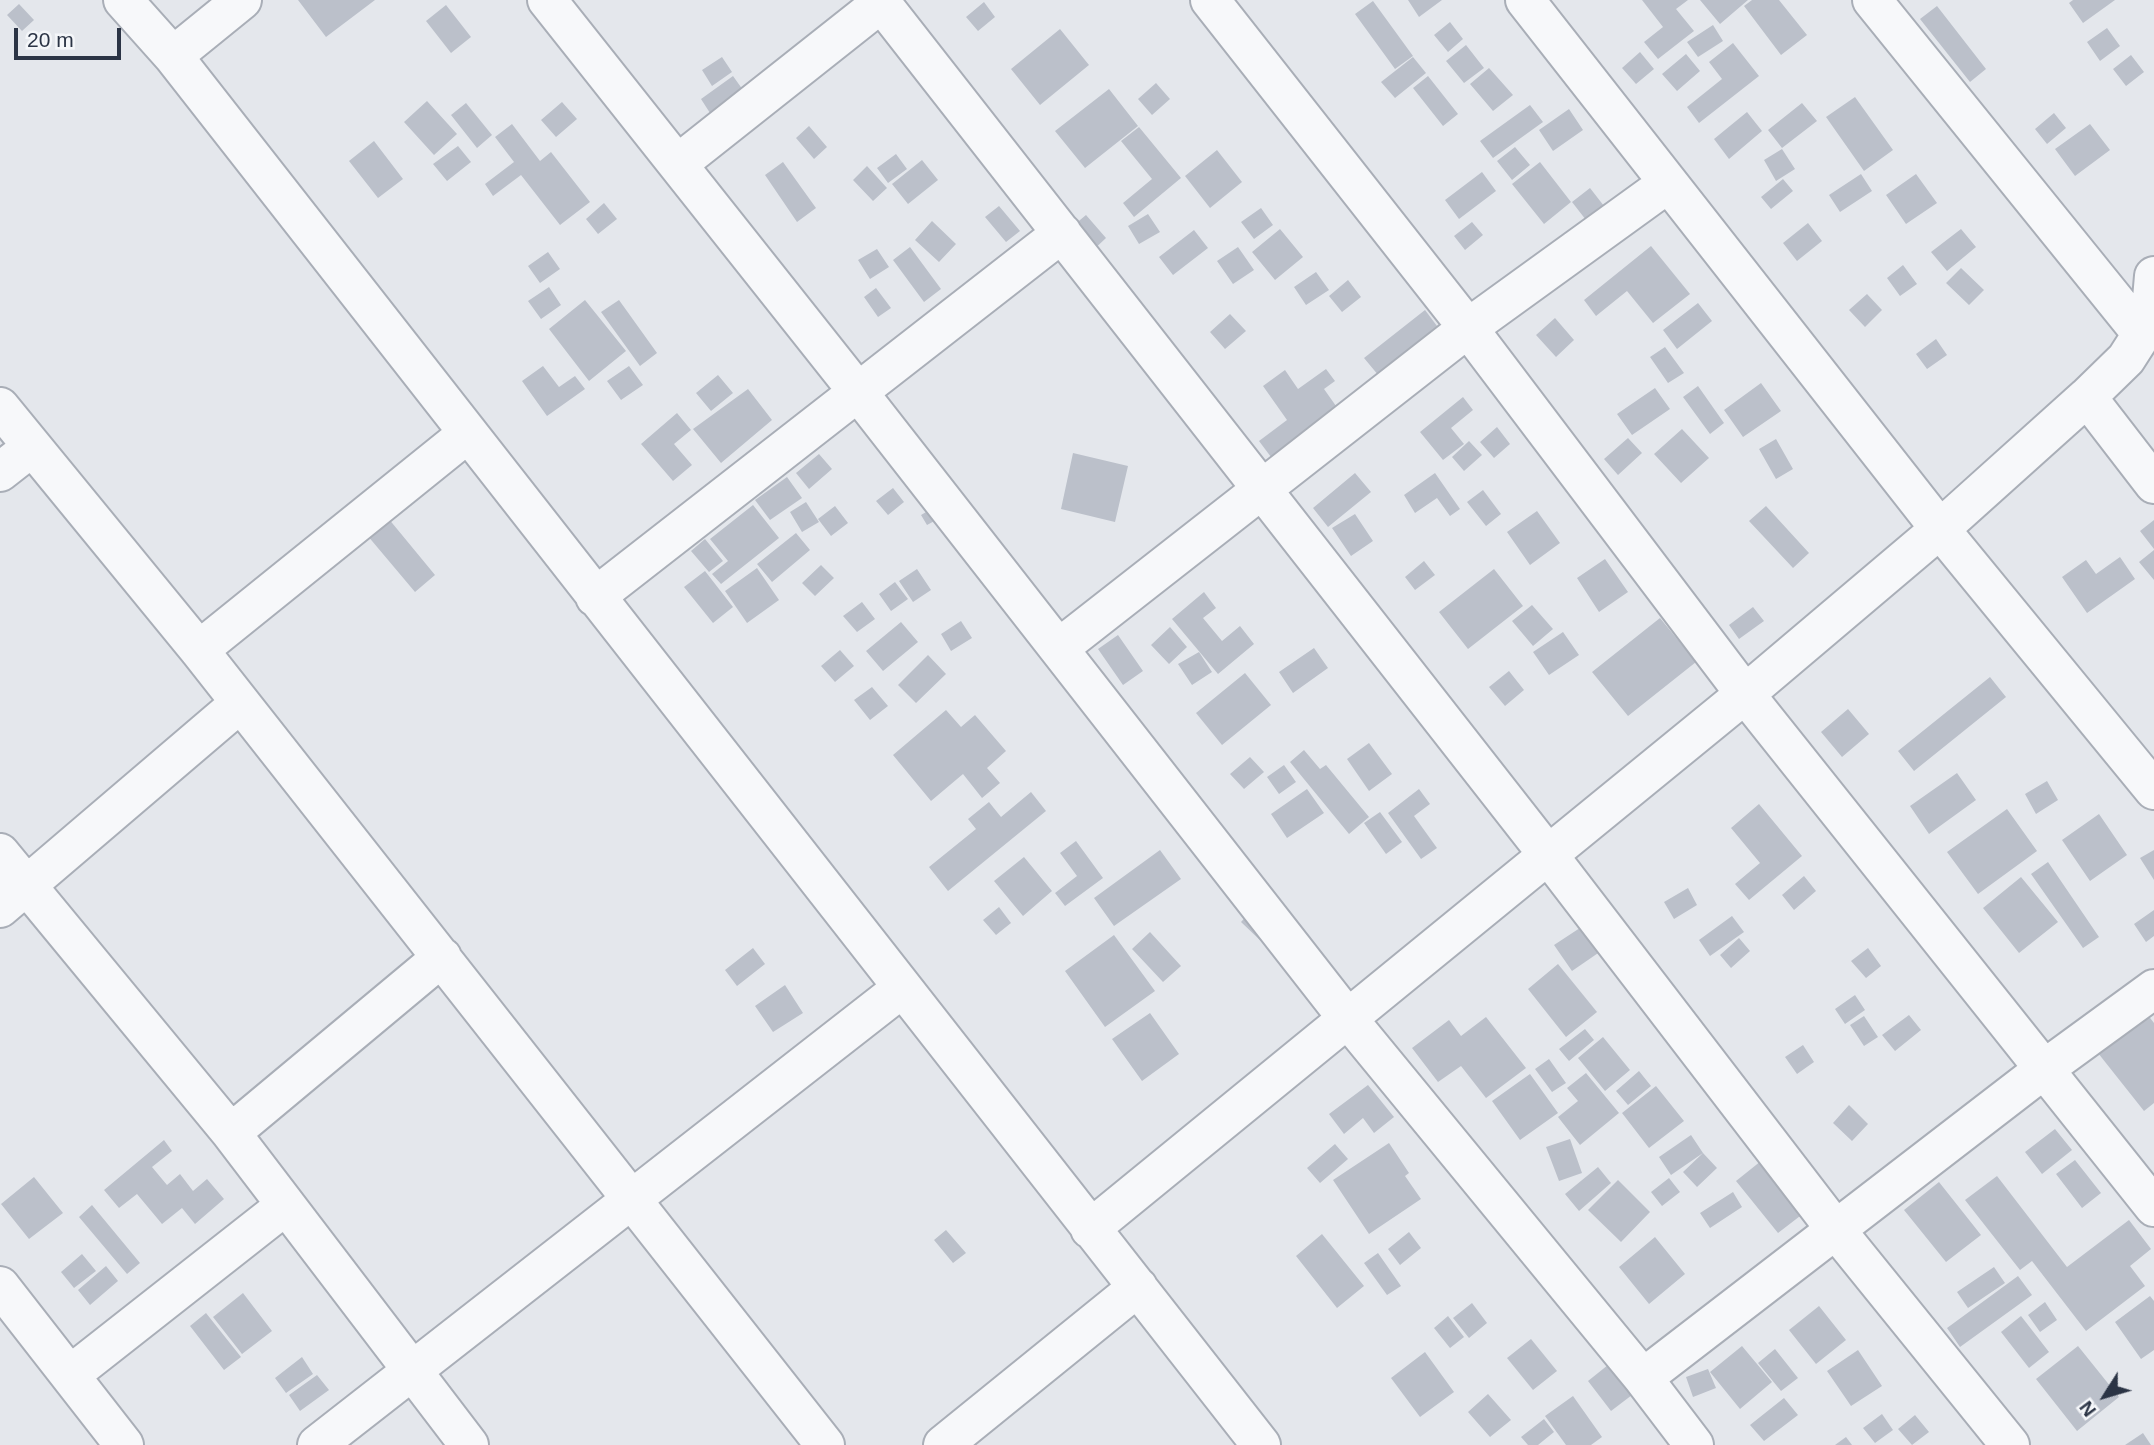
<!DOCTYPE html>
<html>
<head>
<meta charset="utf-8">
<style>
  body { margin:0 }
  #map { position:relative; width:2154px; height:1445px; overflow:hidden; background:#e4e7ec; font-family:Helvetica,sans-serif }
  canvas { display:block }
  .north { position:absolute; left:2070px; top:1361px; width:70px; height:70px; -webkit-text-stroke:5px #f4f6f9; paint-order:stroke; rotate:233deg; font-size:19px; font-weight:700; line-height:28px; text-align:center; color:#2b3445 }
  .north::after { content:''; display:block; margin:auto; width:24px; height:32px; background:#2b3445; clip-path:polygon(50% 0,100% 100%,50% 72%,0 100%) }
  .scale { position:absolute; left:14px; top:28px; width:107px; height:32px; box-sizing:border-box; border:4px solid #2b3445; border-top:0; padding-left:9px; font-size:21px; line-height:24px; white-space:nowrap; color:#2b3445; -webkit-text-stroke:5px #f4f6f9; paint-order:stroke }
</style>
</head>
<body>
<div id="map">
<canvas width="2154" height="1445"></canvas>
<div class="north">N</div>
<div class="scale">20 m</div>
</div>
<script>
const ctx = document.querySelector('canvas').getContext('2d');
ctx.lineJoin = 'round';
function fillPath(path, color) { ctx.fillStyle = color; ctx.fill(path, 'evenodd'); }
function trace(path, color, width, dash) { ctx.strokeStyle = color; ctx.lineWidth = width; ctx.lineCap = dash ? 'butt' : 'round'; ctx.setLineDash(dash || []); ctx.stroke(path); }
const building = new Path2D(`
  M298,0H375L326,37Z
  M1408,0H1442L1419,17Z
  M1642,0H1688L1676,9L1694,31L1658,59L1644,42L1663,27Z
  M1700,0H1748L1720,24Z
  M1752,0H1779L1807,35L1781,55L1744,6Z
  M2073,0H2115L2083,23L2069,3Z
  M1373,1L1413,56L1395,69L1355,14Z
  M984,2L995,17L978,31L966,17Z
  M19,4L34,20L22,31L7,15Z
  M446,5L471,37L451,53L426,21Z
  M1937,6L1986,69L1970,82L1920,19Z
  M1450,22L1463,39L1448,52L1434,35Z
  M1713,25L1723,41L1698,57L1687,42Z
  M2107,28L2120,46L2100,61L2087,42Z
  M1060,29L1089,65L1040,105L1011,69Z
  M1733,43L1759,76L1699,123L1687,107L1722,79L1709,62Z
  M1466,45L1484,68L1464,83L1446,61Z
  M1640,52L1654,69L1636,84L1622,68Z
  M1686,54L1700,71L1677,91L1662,74Z
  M2131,55L2144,72L2126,86L2113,69Z
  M722,57L732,72L712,86L702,70Z
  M1413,57L1426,73L1395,98L1381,82Z
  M1489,68L1513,95L1493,111L1470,84Z
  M733,76L743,90L710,113L701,99Z
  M1428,76L1458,114L1443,126L1413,88Z
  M1156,83L1170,99L1152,115L1138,99Z
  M1109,89L1138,126L1085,168L1055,131Z
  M1855,97L1893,150L1864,171L1826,117Z
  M427,101L457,134L434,155L404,122Z
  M562,102L577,119L556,137L541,120Z
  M466,103L492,135L477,148L451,115Z
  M1802,103L1817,121L1782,148L1768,130Z
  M1530,105L1543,122L1493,158L1480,141Z
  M1569,109L1583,130L1553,151L1539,130Z
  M1747,112L1762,131L1729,159L1714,139Z
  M2054,113L2066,128L2047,144L2035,129Z
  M512,124L540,161L551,152L590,202L560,225L521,175L493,196L485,184L514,162L495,137Z
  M2090,124L2110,150L2075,176L2055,149Z
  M809,126L827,147L814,159L796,138Z
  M1139,127L1181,178L1134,217L1123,203L1152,179L1121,141Z
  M374,141L403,179L378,198L349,161Z
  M458,146L471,162L447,181L433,164Z
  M1515,147L1530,165L1512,180L1497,161Z
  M1782,149L1795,169L1776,181L1764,160Z
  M1217,150L1242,182L1210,208L1185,176Z
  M896,154L907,169L888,183L877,168Z
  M922,160L938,180L908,204L892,184Z
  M783,162L816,208L797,222L765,175Z
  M1540,162L1571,202L1544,224L1512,184Z
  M867,166L887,188L873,201L853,180Z
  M1482,172L1496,191L1459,219L1445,200Z
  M1861,174L1872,191L1840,212L1829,195Z
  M1916,174L1937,203L1906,224L1886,195Z
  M1783,179L1793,191L1771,209L1761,197Z
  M1590,188L1604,206L1586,220L1572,202Z
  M604,203L617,219L598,234L586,219Z
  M999,206L1020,231L1006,242L985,217Z
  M1261,208L1273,225L1254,239L1241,222Z
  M1148,214L1160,232L1139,244L1128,226Z
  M1086,215L1106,238L1089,254L1068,230Z
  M932,221L956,244L939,262L915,240Z
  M1472,222L1483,235L1465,250L1454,236Z
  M1808,223L1822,241L1797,261L1783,243Z
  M1280,229L1303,257L1275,280L1252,252Z
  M1961,229L1976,247L1947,271L1931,252Z
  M1194,230L1208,248L1173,275L1159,257Z
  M1651,246L1690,294L1653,323L1627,291L1596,316L1584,300Z
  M910,247L941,289L924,302L893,260Z
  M1238,247L1254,270L1233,284L1217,261Z
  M877,249L889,267L870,279L858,260Z
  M548,252L560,269L540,283L528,266Z
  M1903,265L1917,284L1900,296L1887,278Z
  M1961,268L1984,290L1969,305L1946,283Z
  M1316,272L1329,290L1306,305L1294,287Z
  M1348,280L1361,297L1342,312L1329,296Z
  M549,287L561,305L541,319L528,301Z
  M876,288L891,308L878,317L864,297Z
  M1867,294L1882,310L1865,327L1849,310Z
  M585,300L626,351L589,381L549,329Z
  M619,300L657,353L640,366L601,312Z
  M1698,303L1712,321L1677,349L1663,330Z
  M1425,310L1440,330L1379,376L1364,358Z
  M1230,314L1246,331L1225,349L1210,332Z
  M1555,318L1574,340L1556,357L1536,335Z
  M1936,339L1947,355L1927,369L1916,354Z
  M1665,347L1684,373L1668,383L1650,357Z
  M543,366L559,387L575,376L585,389L547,416L522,381Z
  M629,366L643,385L621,400L607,381Z
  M1326,369L1335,381L1324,389L1341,413L1274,461L1259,441L1287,420L1263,386L1285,370L1298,389Z
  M718,375L733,393L711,411L696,393Z
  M1761,383L1781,411L1743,437L1724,410Z
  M1698,386L1724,423L1710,434L1683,397Z
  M1655,388L1670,409L1632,435L1617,414Z
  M748,389L772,420L721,463L693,429Z
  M1463,397L1473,410L1451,428L1464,444L1443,460L1420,432Z
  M677,413L691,430L674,444L692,465L673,481L641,444Z
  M1497,427L1510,444L1494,458L1480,442Z
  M1682,429L1709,458L1681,483L1654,454Z
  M1628,438L1642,453L1618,475L1604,459Z
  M1776,439L1793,469L1776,479L1759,449Z
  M1469,441L1482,455L1464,471L1452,457Z
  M1073,453L1128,466L1115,522L1061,509Z
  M819,454L832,469L809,489L796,473Z
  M1355,473L1371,492L1328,527L1313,508Z
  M1435,473L1460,509L1450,516L1437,498L1415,513L1404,495Z
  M787,477L802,498L770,520L755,500Z
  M893,488L904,502L888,515L876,501Z
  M1483,490L1501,514L1486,526L1467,502Z
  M945,501L951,512L927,525L921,515Z
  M806,502L819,522L802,532L790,512Z
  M753,505L779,538L721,584L712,574L728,561L710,539Z
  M835,506L848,523L831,536L818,519Z
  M1766,506L1809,553L1793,568L1749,521Z
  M1537,511L1560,543L1530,565L1507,532Z
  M1355,514L1373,541L1351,556L1332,528Z
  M388,518L435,575L415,592L367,535Z
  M2154,520V549L2140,531Z
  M796,533L810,550L772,582L757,564Z
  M705,539L723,561L709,572L691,551Z
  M2154,550V580L2139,562Z
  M2120,557L2135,579L2087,613L2062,577L2086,560L2096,574Z
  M1605,559L1628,592L1599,612L1577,578Z
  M1424,561L1435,575L1415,590L1405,577Z
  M821,565L834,578L815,596L802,583Z
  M757,568L779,600L747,623L725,591Z
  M917,569L931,590L913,602L899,581Z
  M1494,569L1523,606L1468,649L1439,612Z
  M705,571L733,607L713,623L684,587Z
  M895,582L908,599L891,611L879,594Z
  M1204,592L1216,608L1203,618L1222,641L1240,626L1254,644L1218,674L1172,619Z
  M862,602L875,619L857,632L843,616Z
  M1532,605L1553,629L1533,646L1512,621Z
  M1753,607L1764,621L1739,639L1729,625Z
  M1660,618L1696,662L1628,716L1592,672Z
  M961,621L972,638L951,651L941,634Z
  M901,622L918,642L883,671L866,651Z
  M1170,627L1187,647L1169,664L1151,645Z
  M1563,632L1579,655L1549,675L1533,652Z
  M1118,635L1143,671L1123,685L1098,649Z
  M1314,648L1328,668L1293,693L1279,672Z
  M840,650L854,666L835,682L821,666Z
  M1199,652L1212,672L1192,685L1178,664Z
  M928,655L946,674L916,703L898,685Z
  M1509,671L1524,690L1505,706L1489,687Z
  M1245,673L1271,705L1222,745L1196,713Z
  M1990,677L2006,697L1914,771L1898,751Z
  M872,687L888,706L870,720L854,700Z
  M1848,709L1869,734L1842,757L1821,732Z
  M946,710L961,727L975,715L1006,751L987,768L1000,783L982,798L963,774L931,801L893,755Z
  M1369,743L1392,774L1369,791L1347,759Z
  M1304,750L1320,769L1326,765L1369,817L1349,834L1290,762Z
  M1250,757L1264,772L1244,789L1230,774Z
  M1284,765L1296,782L1279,794L1267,777Z
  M1957,773L1976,800L1929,834L1910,806Z
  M2047,781L2058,800L2036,814L2025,794Z
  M1307,789L1324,813L1287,838L1271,814Z
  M1419,789L1430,804L1414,816L1437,848L1421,859L1388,813Z
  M1031,792L1046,811L948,891L929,867L976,829L968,819L989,802L1001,817Z
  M1759,804L1802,856L1749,900L1735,884L1760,863L1731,828Z
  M2007,809L2037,851L1978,894L1947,852Z
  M1380,812L1402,842L1386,854L1364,823Z
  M2099,814L2127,855L2090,881L2062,840Z
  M1076,841L1103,878L1065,906L1055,893L1077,876L1060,853Z
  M1160,850L1181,879L1114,926L1094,898Z
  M2154,850V880L2140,858Z
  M1024,857L1052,891L1023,916L994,881Z
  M2048,862L2099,937L2083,948L2031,874Z
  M1804,876L1816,891L1794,910L1782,895Z
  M2021,877L2058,922L2019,953L1983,908Z
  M1688,888L1697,905L1674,919L1664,902Z
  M999,907L1011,923L996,935L983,920Z
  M2154,910V936L2146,942L2134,924Z
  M1251,911L1273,932L1263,943L1241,922Z
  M1732,916L1744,932L1710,956L1699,940Z
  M1586,924L1604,949L1572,971L1554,945Z
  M1150,932L1181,966L1163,982L1132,949Z
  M1114,935L1155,991L1105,1027L1065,971Z
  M1739,938L1750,951L1731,968L1720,955Z
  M753,948L765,964L737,986L725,970Z
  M1868,948L1881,966L1866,978L1851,961Z
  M1558,964L1597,1012L1566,1037L1528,989Z
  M785,985L803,1013L773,1032L755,1006Z
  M1855,995L1865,1010L1845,1024L1835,1009Z
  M1150,1013L1179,1054L1142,1081L1112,1039Z
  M2147,1014L2154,1023V1103L2144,1111L2098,1053Z
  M1909,1015L1921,1030L1895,1051L1882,1035Z
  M1864,1016L1878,1037L1864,1046L1850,1025Z
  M1486,1017L1526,1068L1486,1098L1461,1066L1438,1082L1412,1048L1449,1020L1461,1036Z
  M1585,1029L1594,1040L1569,1061L1559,1049Z
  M1603,1037L1630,1070L1605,1091L1578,1058Z
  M1803,1045L1814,1062L1797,1074L1785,1057Z
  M1549,1059L1566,1083L1552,1092L1535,1069Z
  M1639,1071L1651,1086L1628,1105L1616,1091Z
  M1586,1073L1619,1113L1580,1145L1558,1117L1578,1101L1567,1088Z
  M1530,1074L1558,1113L1520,1140L1492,1101Z
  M1368,1085L1394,1117L1374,1133L1363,1118L1344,1134L1329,1114Z
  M1656,1086L1684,1121L1649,1148L1622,1113Z
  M1849,1105L1868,1124L1852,1141L1833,1123Z
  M2055,1129L2072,1150L2042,1174L2025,1152Z
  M1691,1135L1703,1153L1671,1175L1659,1157Z
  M1570,1139L1582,1173L1559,1181L1546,1147Z
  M164,1140L172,1151L152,1167L167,1185L180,1174L193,1191L207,1179L224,1199L195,1224L182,1208L162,1224L137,1194L119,1208L104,1190Z
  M1389,1143L1409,1173L1405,1176L1421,1199L1369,1234L1333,1180Z
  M1335,1144L1348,1159L1320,1183L1307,1168Z
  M1703,1153L1717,1168L1697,1187L1683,1172Z
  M2075,1160L2101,1193L2082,1208L2056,1174Z
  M1761,1161L1804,1213L1778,1233L1736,1181Z
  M1598,1167L1611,1183L1579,1211L1565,1194Z
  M1997,1176L2067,1267L2129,1220L2151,1249L2130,1266L2145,1286L2086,1331L2032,1261L2020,1270L1965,1200Z
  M34,1177L63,1213L29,1239L1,1204Z
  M1669,1178L1680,1192L1662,1206L1651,1192Z
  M1618,1180L1650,1212L1621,1242L1588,1210Z
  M1939,1182L1981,1235L1946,1262L1904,1210Z
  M1733,1192L1742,1207L1710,1228L1700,1213Z
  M92,1205L140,1263L127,1274L79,1217Z
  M946,1230L966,1253L953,1263L934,1240Z
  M1409,1232L1421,1248L1400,1265L1388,1249Z
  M1322,1234L1364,1286L1337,1308L1296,1256Z
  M1655,1237L1685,1274L1649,1304L1619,1267Z
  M1378,1253L1401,1286L1387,1295L1364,1263Z
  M82,1254L96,1271L74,1288L61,1272Z
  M106,1266L118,1281L90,1305L78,1290Z
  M1994,1267L2005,1283L1968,1308L1957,1292Z
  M2018,1276L2032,1295L1960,1347L1947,1328Z
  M243,1293L272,1331L242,1354L213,1317Z
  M2150,1296L2154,1301V1350L2141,1359L2115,1322Z
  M2045,1302L2057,1320L2040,1332L2028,1315Z
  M1472,1303L1487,1323L1469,1338L1453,1318Z
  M1819,1306L1846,1340L1816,1364L1789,1330Z
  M206,1313L241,1357L224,1370L190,1326Z
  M1448,1316L1464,1337L1450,1348L1434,1328Z
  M2021,1316L2049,1352L2029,1368L2001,1332Z
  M1531,1339L1557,1371L1533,1390L1507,1358Z
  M1742,1346L1772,1382L1740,1409L1710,1372Z
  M2078,1346L2119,1397L2077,1431L2036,1379Z
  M1775,1349L1798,1378L1781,1391L1758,1363Z
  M1858,1350L1882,1386L1851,1406L1827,1371Z
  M1425,1352L1454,1392L1420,1417L1391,1378Z
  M302,1357L313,1374L286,1393L275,1378Z
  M1608,1365L1632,1395L1611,1411L1588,1381Z
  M1708,1369L1716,1388L1693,1397L1686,1377Z
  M317,1375L329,1390L300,1411L289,1395Z
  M1488,1394L1511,1420L1490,1437L1468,1412Z
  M1573,1396L1602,1437L1591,1445H1566L1545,1416Z
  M1784,1398L1798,1415L1764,1441L1750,1425Z
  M1882,1414L1893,1430L1875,1443L1863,1428Z
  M1915,1415L1929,1432L1912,1445L1898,1429Z
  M1544,1419L1554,1432L1538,1445H1528L1521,1437Z
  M2143,1433L2151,1445H2125Z
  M1846,1437L1852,1445H1835Z`);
const minor = new Path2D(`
  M123,0L173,56L1261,1445
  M547,0L858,392L1348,1019L1643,1378L1694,1445
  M879,0L1549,856L1836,1230L2010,1445
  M1210,0L1468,328L1745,694L2154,1207
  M1525,0L1940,529L2154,790
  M1872,0L2142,334
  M173,56L242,0
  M679,163L881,3
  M2087,397L2154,484
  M0,407L199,650L825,1445
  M0,472L32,447
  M595,597L1062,233
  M1059,648L1468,328L1667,184
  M199,650L467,434
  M0,853L231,1133L469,1445
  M0,908L239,704
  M231,1133L442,957
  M1090,1229L1745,694L1940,529L2087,397L2126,359L2142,334L2152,299L2154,276
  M0,1286L124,1445
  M70,1375L285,1206
  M1643,1378L2043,1070L2154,989
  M317,1445L901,989
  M943,1445L1138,1287`);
fillPath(building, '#bbc0ca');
trace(minor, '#a9aeb7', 42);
trace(minor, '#f7f8fa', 38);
</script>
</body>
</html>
